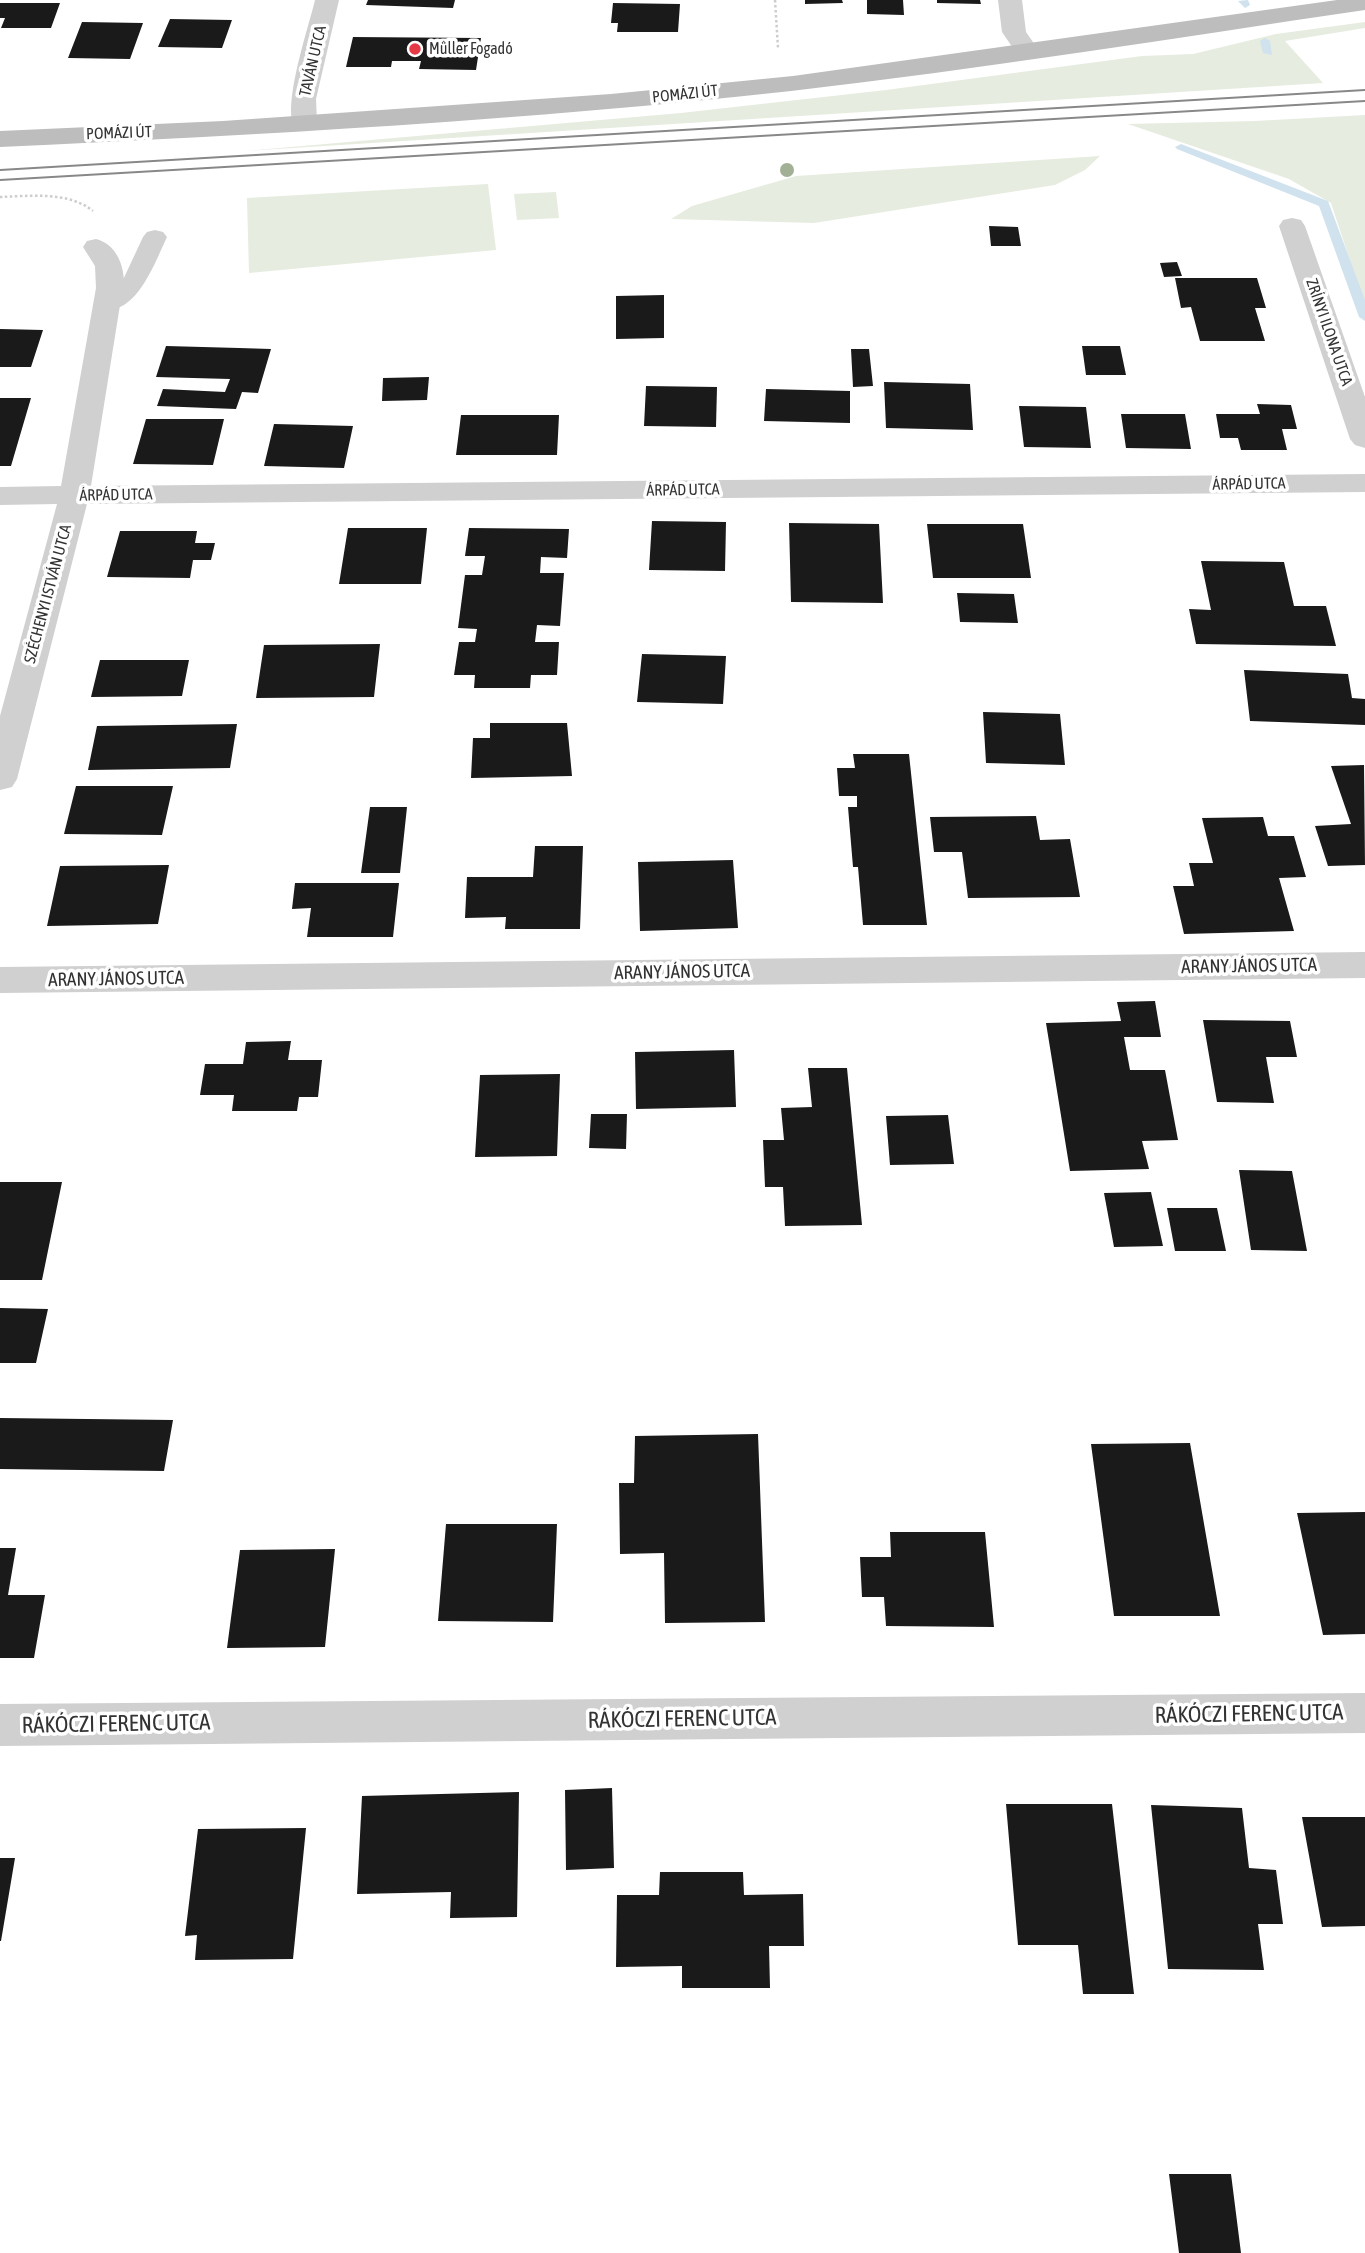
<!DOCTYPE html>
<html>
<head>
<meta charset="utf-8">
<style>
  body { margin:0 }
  canvas { display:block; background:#fff }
</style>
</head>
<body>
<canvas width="1365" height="2253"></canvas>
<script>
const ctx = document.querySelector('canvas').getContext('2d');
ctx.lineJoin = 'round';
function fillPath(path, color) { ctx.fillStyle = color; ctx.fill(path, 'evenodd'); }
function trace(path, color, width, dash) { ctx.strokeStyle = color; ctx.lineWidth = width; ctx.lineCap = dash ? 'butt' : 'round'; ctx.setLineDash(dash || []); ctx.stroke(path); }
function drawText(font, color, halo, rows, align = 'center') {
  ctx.font = font + ' "Asap Condensed",sans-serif'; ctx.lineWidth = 7; ctx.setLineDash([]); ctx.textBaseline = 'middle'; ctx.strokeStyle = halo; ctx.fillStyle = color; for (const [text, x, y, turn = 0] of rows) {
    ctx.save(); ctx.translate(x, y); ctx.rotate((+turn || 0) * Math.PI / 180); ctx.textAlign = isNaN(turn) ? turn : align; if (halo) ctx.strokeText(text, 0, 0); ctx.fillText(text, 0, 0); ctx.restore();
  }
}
const green = new Path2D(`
  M1365,22V28L1285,41L1323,83L245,151L681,113L886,90L1142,56L1193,54L1276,34Z
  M1365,115V306L1331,203L1289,179L1128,124L1255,121Z
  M1100,156L1085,170L1055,185L814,223L671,219L692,206L796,176Z
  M488,184L496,250L249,273L247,198Z
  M556,192L559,218L517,220L514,194Z`);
const stream = new Path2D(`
  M1248,0L1250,5L1245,8L1238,1Z
  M1265,38L1270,41L1272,55L1263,53L1260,41Z
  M1181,144L1328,201L1365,300V321L1359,317L1319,206L1177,149L1175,147Z`);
const building = new Path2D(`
  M368,0H455L453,8L366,5Z
  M805,0H842L843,3L805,4Z
  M867,0H903L904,15L867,14Z
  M937,0H980L981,4L937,3Z
  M0,3H60L51,28H1L5,18H0Z
  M613,3L680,4L678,32H617L618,23H611Z
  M170,19L232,20L222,48L158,47Z
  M82,22L143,23L130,59L68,58Z
  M353,37L481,38L476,70L419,69L421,61H392L391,67H346Z
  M989,226L1018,227L1021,246H991Z
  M1177,262L1182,276L1164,277L1160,263Z
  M1175,278H1257L1266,308H1255L1265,341H1200L1191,307L1181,308Z
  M664,295V338L616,339V296Z
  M0,329L43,330L31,367H0Z
  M166,346L239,348L271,349L258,393L242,392L236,409L157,406L163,389L225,392L230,379L156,377Z
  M1082,346H1120L1126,375H1086Z
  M851,349H869L873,386L853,387Z
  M429,377L427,400L382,401L383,378Z
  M884,382L970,384L973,430L886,428Z
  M646,386L717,387L716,427L644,426Z
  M766,389L850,391V423L764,421Z
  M0,398H31L11,466H0Z
  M1257,404L1291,405L1297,429H1282L1287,450H1241L1238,438H1220L1216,414H1260Z
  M1019,406L1086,407L1091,448L1024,447Z
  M1121,414H1185L1191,449L1126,448Z
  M461,415H559L557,455H456Z
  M146,419H224L213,465L133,464Z
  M274,424L353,426L344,468L264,466Z
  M652,521L726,522L725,571L649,570Z
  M789,523L879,524L883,603L791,602Z
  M927,524H1023L1031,578H933Z
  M348,528H427L421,584H339Z
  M469,528L569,529L567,558L541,557L540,573H564L560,626L537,625L535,642H559L557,675H531L530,688H474L475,675H454L459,642H475L477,629L458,628L465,575H482L485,556H465Z
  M120,531H197L195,543H215L211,560H193L190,578L107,577Z
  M1201,561L1284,562L1294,606H1326L1336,646L1196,644L1189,609L1211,610Z
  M957,593L1014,594L1018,623L960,622Z
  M380,644L374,697L256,698L264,645Z
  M642,654L726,656L723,704L637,702Z
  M100,660H189L182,696L91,697Z
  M1244,670L1348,674L1352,698L1365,699V725L1250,721Z
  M983,712L1060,714L1065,765L986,763Z
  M490,723H567L572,776L471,778L473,738H490Z
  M237,724L230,768L88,770L97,726Z
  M853,754H909L927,925H863L858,867H853L848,807H857V796H839L837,768H855Z
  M1364,765L1365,865L1328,866L1315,826L1351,824L1331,766Z
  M76,786H173L162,835L64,834Z
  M370,807H407L400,873H361Z
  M1036,816L1040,840L1070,839L1080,897L968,898L962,852H934L930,817Z
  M1263,817L1268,836H1294L1306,877L1279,878L1294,931L1184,934L1173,886H1194L1189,863H1213L1202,818Z
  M535,846H583L580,929H505L506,917L465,918L467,877H533Z
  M733,860L738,928L640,931L638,862Z
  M169,865L158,924L47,926L60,866Z
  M295,883H399L393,937H307L311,908L292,909Z
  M1155,1001L1161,1037H1124L1130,1070H1165L1178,1140L1142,1141L1149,1169L1070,1171L1046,1023L1121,1021L1117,1002Z
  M1203,1020L1290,1021L1297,1057H1266L1274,1103L1217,1102Z
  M291,1041L288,1060H322L318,1097H299L297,1111H232L234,1095H200L205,1064H243L246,1042Z
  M734,1050L736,1107L636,1109L635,1052Z
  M808,1068H847L862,1225L785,1226L783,1187H765L763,1140H784L781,1108L812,1107Z
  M560,1074L557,1156L475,1157L480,1075Z
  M591,1114H627L626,1149L589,1148Z
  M948,1115L954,1164L890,1165L886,1116Z
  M1239,1170L1292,1171L1307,1251L1251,1250Z
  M0,1182H62L42,1280H0Z
  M1151,1192L1163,1246L1114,1247L1104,1193Z
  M1167,1208H1217L1226,1251H1175Z
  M0,1308L48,1309L36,1363H0Z
  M0,1418L173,1420L164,1471L0,1469Z
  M758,1434L765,1622L665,1623L664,1553L620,1554L619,1483H634L635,1436Z
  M1190,1443L1220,1616H1114L1091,1444Z
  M1365,1512V1634L1323,1635L1297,1513Z
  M446,1524H557L553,1622L438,1621Z
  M890,1532H985L994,1627L886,1626L884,1597H862L860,1557H891Z
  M0,1548H16L8,1595H45L34,1658H0Z
  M335,1549L325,1647L227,1648L240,1550Z
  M612,1788L614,1868L566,1870L565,1790Z
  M519,1792L517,1917L450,1918L451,1892L357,1894L362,1796Z
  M1006,1804H1112L1134,1994H1083L1078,1945H1018Z
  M1151,1805L1242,1808L1249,1868L1276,1870L1283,1924H1258L1264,1970L1168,1969Z
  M1302,1817H1365V1926L1322,1927Z
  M306,1828L293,1959L195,1960L197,1935L185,1936L198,1829Z
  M0,1858H15L1,1941H0Z
  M660,1872H743L744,1895L803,1894L804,1946H769L770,1988H682V1966L616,1967L617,1895H659Z
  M1169,2174H1231L1241,2253H1179Z`);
const path = new Path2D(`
  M775,0L778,48
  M0,197C30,196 68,191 93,211`);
const service = new Path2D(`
  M155,230L163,232L167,237C155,262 136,318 100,309L96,304L122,282L143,237L147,232Z`);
const minor = new Path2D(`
  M315,0H339L316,99L317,123L313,128L304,131L295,128C281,108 309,26 315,0Z
  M998,0H1022L1026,32L1040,52L1037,57L1028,59L1019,57L1002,32Z
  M1292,218L1301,220L1305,226L1365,397V448L1355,445L1350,439L1279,226L1283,220Z
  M96,239C115,244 123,262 124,280L91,486L1365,474V492L87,504L17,779L12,787L0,790V716L57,504L0,505V487L61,486L96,288L95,266L83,247L87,241Z
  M1365,952V978L0,993V967Z
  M1365,1693V1733L0,1746V1704Z`);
const secondary = new Path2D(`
  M1337,0H1365V10C1174,38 983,69 791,91C528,120 264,135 0,147V131L223,121L611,94L793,76Z`);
const tram = new Path2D(`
  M0,170L1365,90
  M0,180L1365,101`);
const trees = [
  [787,170]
];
const markers = [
  [415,49,7,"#e63946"]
];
const farPoinames = [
  ["Müller Fogadó",429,49]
];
const farStreetnames = [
  ["TAVÁN UTCA",313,61,-77],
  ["POMÁZI ÚT",685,94,-6],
  ["POMÁZI ÚT",119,133,-2],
  ["ZRÍNYI ILONA UTCA",1329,332,71],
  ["ÁRPÁD UTCA",1249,484,-1],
  ["ÁRPÁD UTCA",683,490,-1],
  ["ÁRPÁD UTCA",116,495,-1],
  ["SZÉCHENYI ISTVÁN UTCA",48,594,-75]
];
const streetNames = [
  ["ARANY JÁNOS UTCA",1249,966,-1],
  ["ARANY JÁNOS UTCA",682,972,-1],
  ["ARANY JÁNOS UTCA",116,979,-1]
];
const nearStreetnames = [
  ["RÁKÓCZI FERENC UTCA",1249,1714,-1],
  ["RÁKÓCZI FERENC UTCA",682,1719,-1],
  ["RÁKÓCZI FERENC UTCA",116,1724,-1]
];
fillPath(green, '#e6ecdf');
fillPath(stream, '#cfe2ee');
fillPath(building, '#1a1a1a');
trace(path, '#cdcdcd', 2.5, [2.5, 2.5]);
fillPath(service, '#d0d0d0');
fillPath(minor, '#d0d0d0');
fillPath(secondary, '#bdbdbd');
trace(tram, '#888', 2);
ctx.fillStyle = '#a2b095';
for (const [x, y] of trees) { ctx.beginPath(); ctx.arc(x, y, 7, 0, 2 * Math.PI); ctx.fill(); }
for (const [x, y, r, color] of markers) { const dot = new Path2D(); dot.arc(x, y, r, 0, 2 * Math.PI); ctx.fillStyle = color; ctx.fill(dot); trace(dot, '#fff', 2.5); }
drawText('16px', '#333', '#fff', farPoinames, 'left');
drawText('16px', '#333', '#fff', farStreetnames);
drawText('19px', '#333', '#fff', streetNames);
drawText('23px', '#333', '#fff', nearStreetnames);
</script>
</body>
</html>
